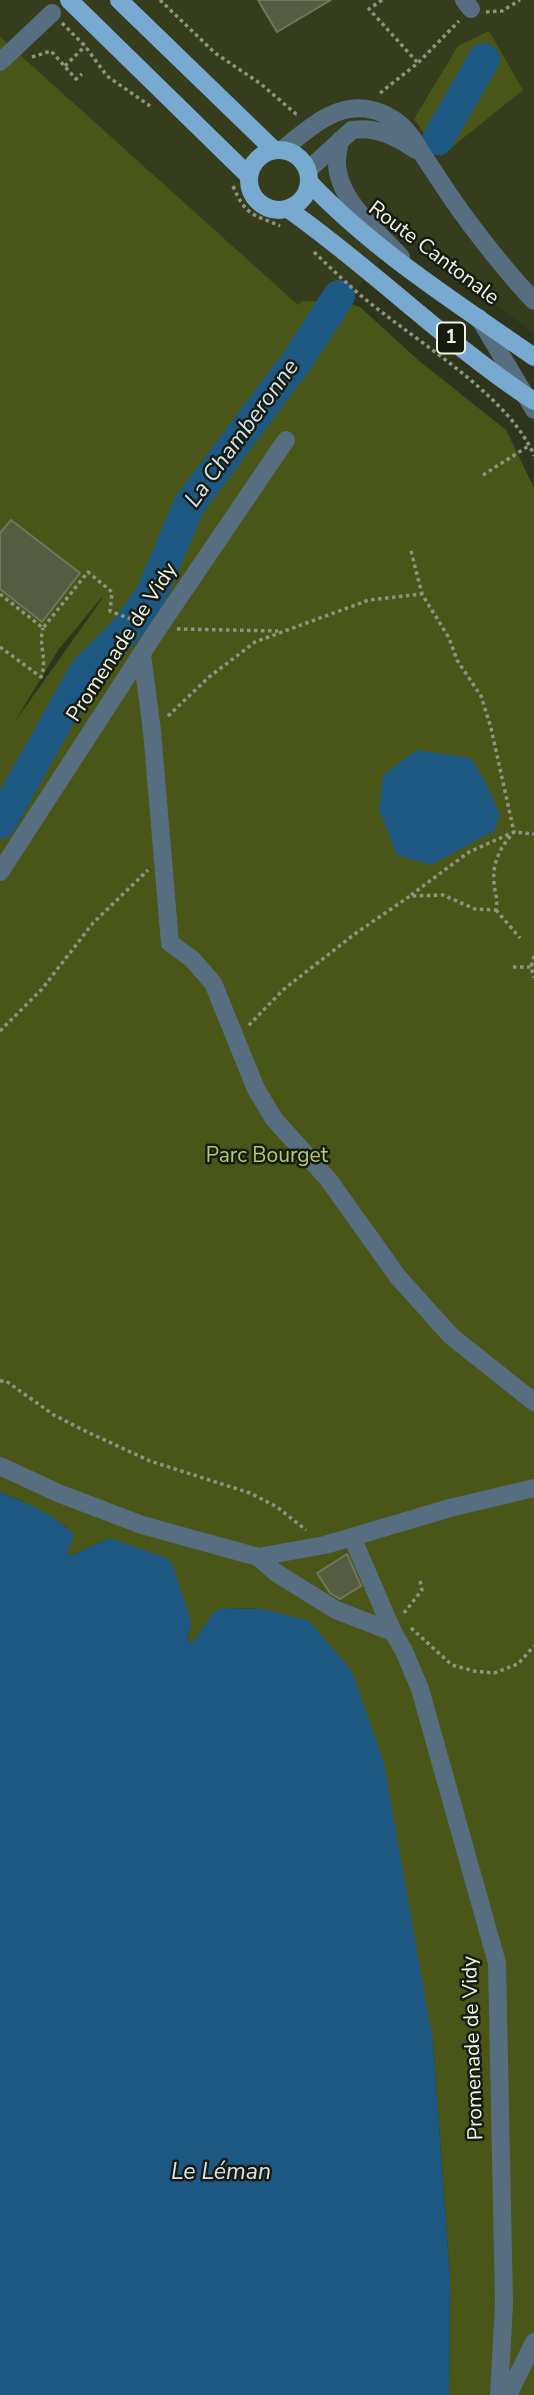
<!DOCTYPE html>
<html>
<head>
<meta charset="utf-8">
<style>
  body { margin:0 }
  canvas { display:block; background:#2f351c }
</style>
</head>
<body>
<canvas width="534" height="2395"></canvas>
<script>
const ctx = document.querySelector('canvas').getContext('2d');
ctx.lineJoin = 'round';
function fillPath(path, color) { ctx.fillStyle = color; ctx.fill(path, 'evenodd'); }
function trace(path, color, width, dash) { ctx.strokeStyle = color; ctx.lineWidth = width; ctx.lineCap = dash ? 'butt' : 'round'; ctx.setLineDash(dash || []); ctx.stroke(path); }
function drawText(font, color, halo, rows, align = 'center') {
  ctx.font = font + ' "Nunito Sans",sans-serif'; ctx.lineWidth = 5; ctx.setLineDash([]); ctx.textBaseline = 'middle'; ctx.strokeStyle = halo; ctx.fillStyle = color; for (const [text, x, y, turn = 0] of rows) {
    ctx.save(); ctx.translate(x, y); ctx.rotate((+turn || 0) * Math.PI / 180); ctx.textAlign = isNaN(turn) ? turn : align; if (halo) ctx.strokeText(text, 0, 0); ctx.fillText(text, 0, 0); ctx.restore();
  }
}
const built = new Path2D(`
  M0,0H534V333L402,234L58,650L0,744Z`);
const green = new Path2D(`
  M489,31L523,90L441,156L414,119L458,46Z
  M0,37L298,305L302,301L335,302L339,296L348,303L360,307L418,360L506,430L534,488V2395H449L450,2278L433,2042L263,1609C216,1608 221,1603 193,1642L187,1641L191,1622L109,1538L71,1556L67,1553V1527L22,1501L0,1492ZM102,597V599L14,723L58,650Z`);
const water = new Path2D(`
  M416,750L471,758L486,783L500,815L494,831L431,865L397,855L379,810L383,775Z
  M0,1492C25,1502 56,1515 74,1535L67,1553L71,1556L109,1538L167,1558L173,1566L191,1622L187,1641L193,1642L214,1612L223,1608L263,1609L309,1621L352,1671L384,1763L433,2042L450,2278L449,2395H0Z`);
const river = new Path2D(`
  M438,139L484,59
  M0,823L85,671L126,630L151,595L189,505L296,362L339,296`);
const building = new Path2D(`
  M258,0H331L277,32Z
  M11,520L80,573L42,622L0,589V533Z
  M347,1554L361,1586L340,1599L330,1593L317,1573Z`);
const path = new Path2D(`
  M160,0L215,53L261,84L296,114H299
  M382,0L369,9L418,63
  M486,12L502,11L520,0
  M62,23L85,46L107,76L150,106
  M32,57L51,51L76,79L82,74
  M65,66L85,46
  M380,93L418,63L459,21
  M233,186C246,217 254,214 280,226
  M314,252C336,273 358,295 383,313C429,349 513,402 534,456
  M483,475L530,445
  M411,551L422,594
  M0,594L43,628L88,572L112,592L110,611L143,624
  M177,629L278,631
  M0,647L41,677C48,658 38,647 43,628
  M168,716L209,677L255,642L369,600L422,594L449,638L457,660L481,696L491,728L514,832C501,846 492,862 494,883C495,894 498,898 496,910L475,909L443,895L410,896L356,933L284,989L248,1026
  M411,895L469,852L514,832L534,834
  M496,910L520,938
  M534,956L531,967L534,978
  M513,967H531
  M0,1031L42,989L93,923L148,870
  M0,1381H6L54,1415L81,1429L150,1461L250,1493L277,1507L306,1530
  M404,1613L422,1590L420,1581
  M411,1628L452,1665L474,1671L494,1673L518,1664L534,1646`);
const minor = new Path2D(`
  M464,0L471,9
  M0,62L52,13
  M340,140C339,147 337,155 337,162C337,199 377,231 401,257
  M282,150C308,129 337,101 372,110C383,112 398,121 405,129C413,137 417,146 423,155C432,169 441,182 450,196C476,233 503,268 534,301
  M308,170L352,130C377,126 396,137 416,150
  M479,318L534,410
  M142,655L152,731L170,943L192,959L213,983L256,1089L274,1119L328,1179L398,1277L451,1336L534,1402
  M0,872L157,630L286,440
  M0,1466L58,1493L142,1525L258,1557L325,1545L450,1508L534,1488
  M352,1537L393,1632L404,1651L420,1689L497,1963L504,2304L499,2395
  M258,1557L275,1572L336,1610L393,1632
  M508,2395L534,2342`);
const major = new Path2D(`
  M69,0L249,176
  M119,0L274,150
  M249 180a30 30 0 1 1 60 0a30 30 0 1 1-60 0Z
  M309,182C374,251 457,303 534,357
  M288,209C373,269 447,344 534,401`);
const shields = [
  [451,338,28]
];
const shieldNames = [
  ["1",451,338]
];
const streetNames = [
  ["Route Cantonale",433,254,37],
  ["Promenade de Vidy",123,643,-57],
  ["Promenade de Vidy",474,2048,-92]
];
const parkNames = [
  ["Parc Bourget",267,1157]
];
const waterNames = [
  ["La Chamberonne",243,434,-54],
  ["Le Léman",221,2173]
];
fillPath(built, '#363d1d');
fillPath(green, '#4a5617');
fillPath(water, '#1d5882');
trace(river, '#1d5882', 32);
fillPath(building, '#555c42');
trace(building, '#6f775b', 2);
trace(path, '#8f9480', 3.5, [3.5, 3.5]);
trace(minor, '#576e81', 18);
trace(major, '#78a9d0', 18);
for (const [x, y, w] of shields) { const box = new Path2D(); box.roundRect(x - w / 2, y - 15.5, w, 31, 5); ctx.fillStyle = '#181b10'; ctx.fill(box); trace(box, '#f1f5e6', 2); }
drawText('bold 19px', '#f1f5e6', null, shieldNames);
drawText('21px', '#f1f5e6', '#181b10', streetNames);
drawText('21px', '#b6cb6e', '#181b10', parkNames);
drawText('italic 23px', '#d5e4f1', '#181b10', waterNames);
</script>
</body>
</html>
